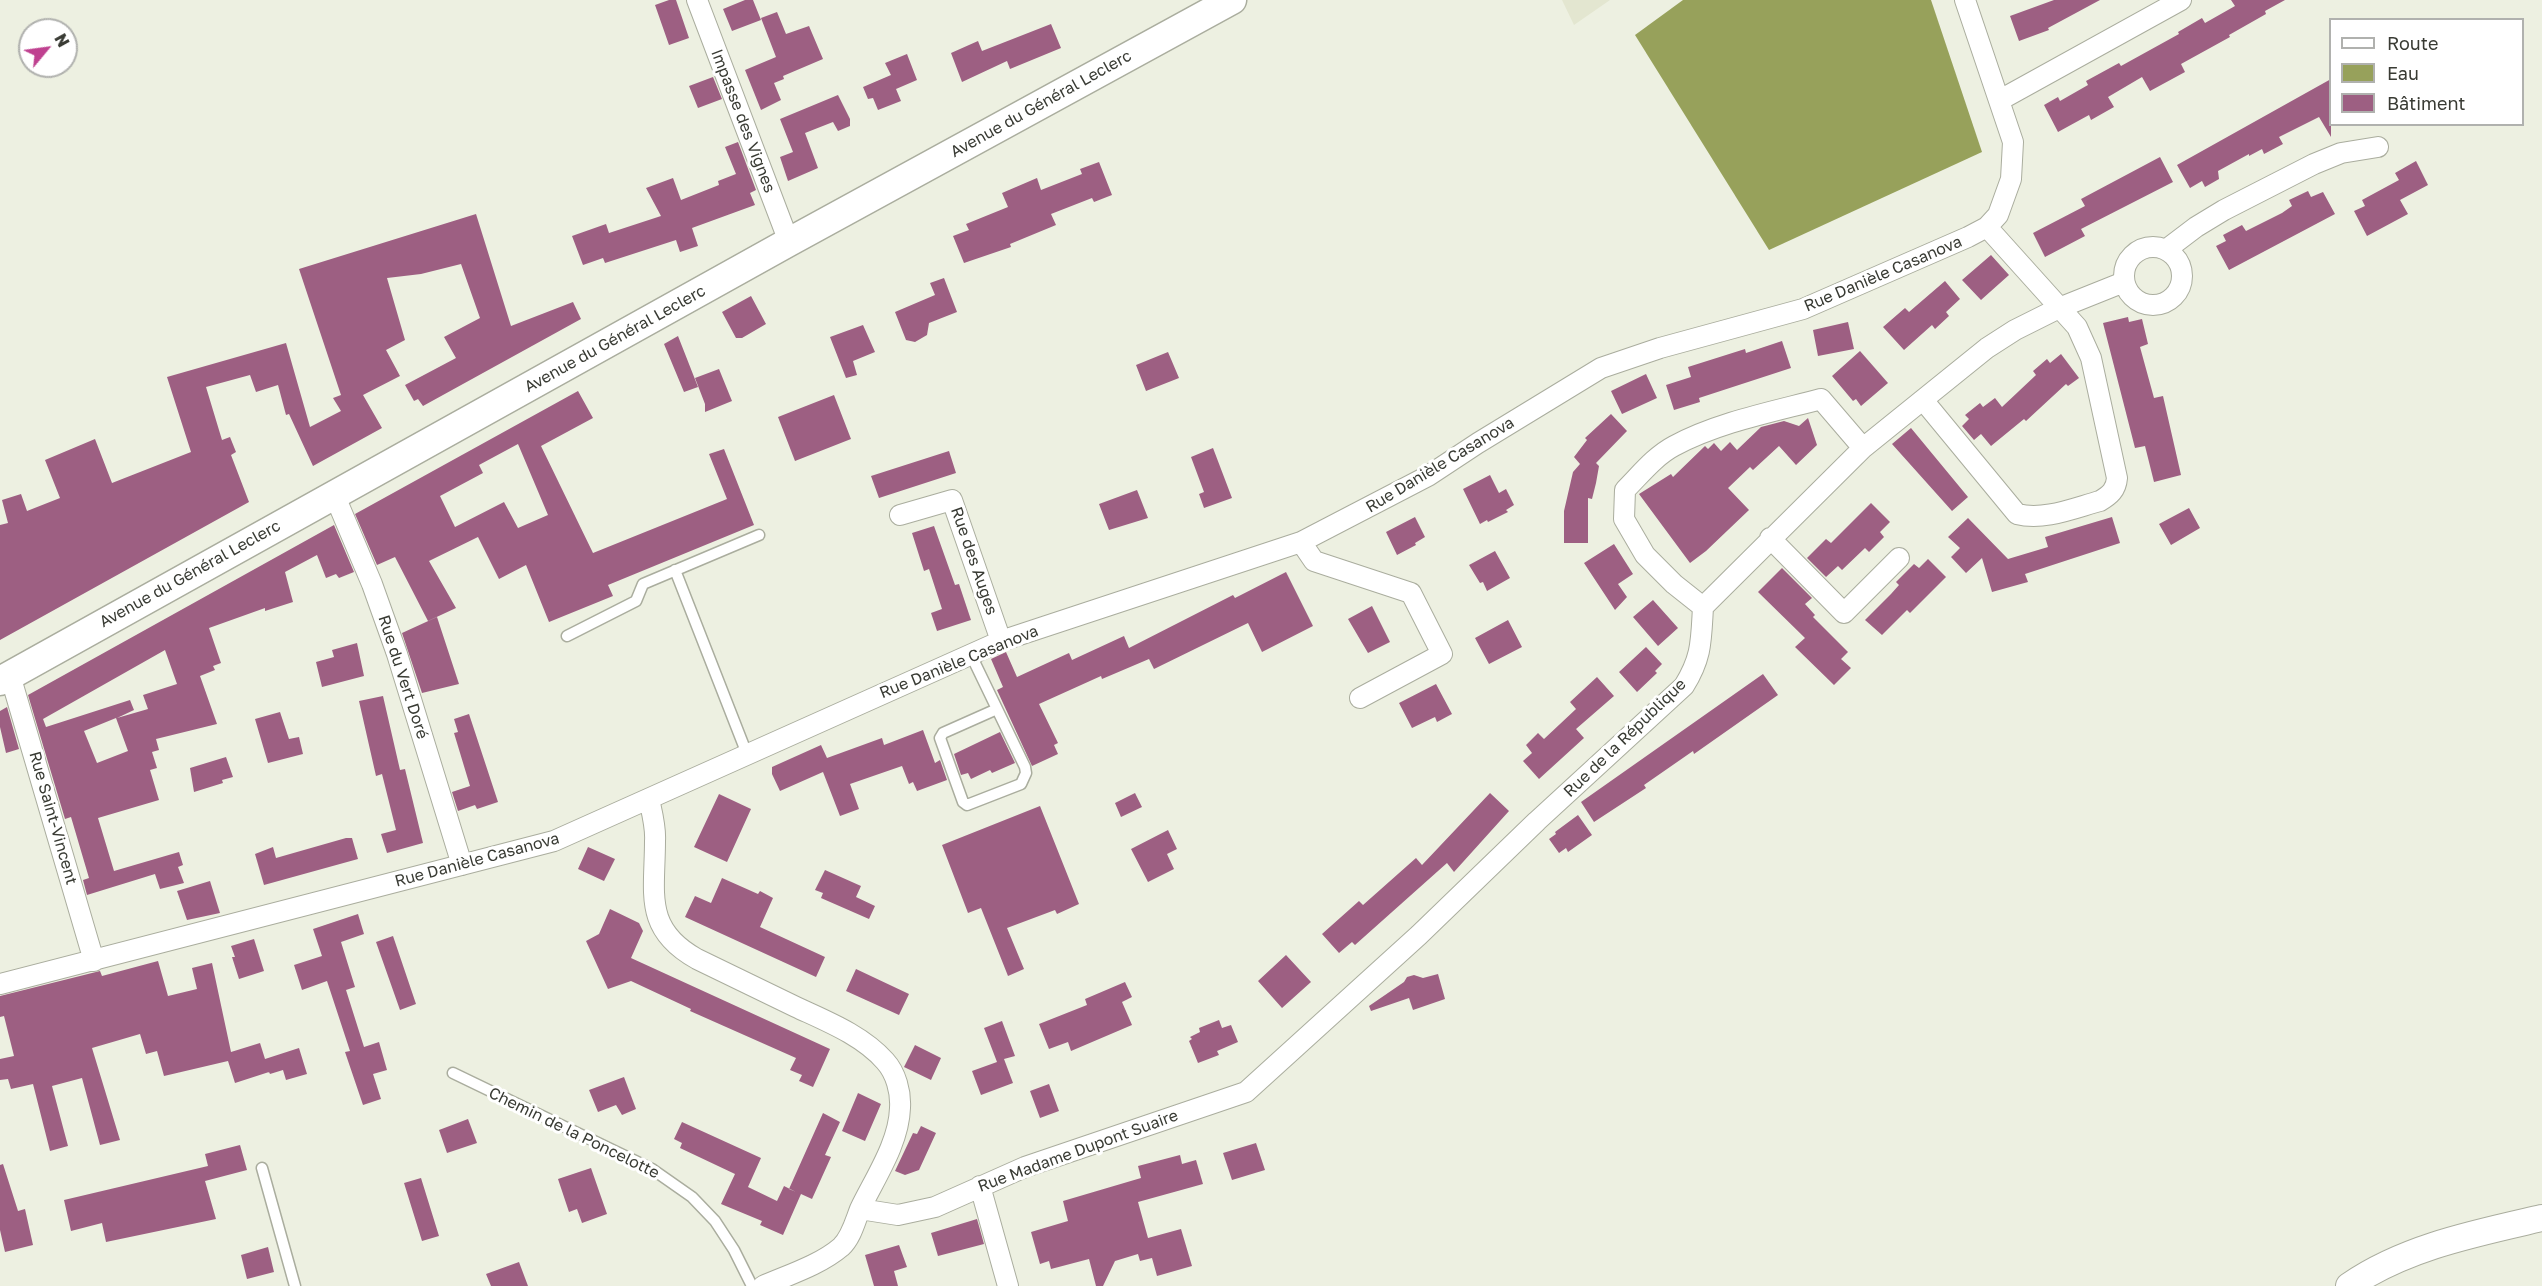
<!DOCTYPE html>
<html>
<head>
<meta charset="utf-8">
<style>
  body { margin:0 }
  #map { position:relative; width:2542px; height:1286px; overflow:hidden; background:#edf0e1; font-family:"Golos Text",sans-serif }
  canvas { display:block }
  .legend { position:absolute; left:2329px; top:18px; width:195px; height:108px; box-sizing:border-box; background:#fff; border:2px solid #b0b1ae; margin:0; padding:8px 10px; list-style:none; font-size:18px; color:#393b34 }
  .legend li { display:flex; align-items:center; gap:12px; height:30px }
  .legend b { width:30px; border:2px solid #b0b1ae }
  .north { position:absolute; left:18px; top:18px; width:60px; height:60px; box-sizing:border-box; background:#fff; border:2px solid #b0b1ae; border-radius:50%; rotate:61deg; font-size:16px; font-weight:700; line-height:24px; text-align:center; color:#393b34 }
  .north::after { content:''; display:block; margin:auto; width:21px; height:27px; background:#bf4190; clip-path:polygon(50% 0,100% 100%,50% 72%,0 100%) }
</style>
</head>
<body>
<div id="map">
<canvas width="2542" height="1286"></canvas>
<ul class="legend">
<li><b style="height:8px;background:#fff"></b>Route</li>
<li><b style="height:16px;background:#97a15b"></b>Eau</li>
<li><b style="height:16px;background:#9d5f82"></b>Bâtiment</li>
</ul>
<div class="north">N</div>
</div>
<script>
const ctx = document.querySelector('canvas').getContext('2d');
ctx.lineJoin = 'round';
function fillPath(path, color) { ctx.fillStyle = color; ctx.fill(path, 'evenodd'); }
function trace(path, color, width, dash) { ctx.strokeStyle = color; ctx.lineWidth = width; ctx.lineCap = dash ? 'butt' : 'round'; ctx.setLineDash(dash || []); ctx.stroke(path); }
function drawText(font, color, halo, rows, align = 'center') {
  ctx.font = font + ' "Golos Text",sans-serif'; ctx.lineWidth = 6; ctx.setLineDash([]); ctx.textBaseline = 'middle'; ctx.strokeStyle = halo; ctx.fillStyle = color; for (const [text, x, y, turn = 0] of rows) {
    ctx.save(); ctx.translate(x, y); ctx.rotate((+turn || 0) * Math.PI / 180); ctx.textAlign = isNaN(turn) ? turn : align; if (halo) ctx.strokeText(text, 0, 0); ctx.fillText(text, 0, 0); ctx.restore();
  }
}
const built = new Path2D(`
  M1562,0H1610L1574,25Z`);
const water = new Path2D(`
  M1683,0H1931L1982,152L1769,250L1635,35Z`);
const building = new Path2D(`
  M669,0H676L689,38L669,45L655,5Z
  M745,0H753L761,20L732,31L723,9Z
  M2054,0H2100L2048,28L2049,30L2019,41L2010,16Z
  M2231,0H2285L2265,11L2266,14L2229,35L2230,37L2181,64L2185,72L2150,91L2142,77L2108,97L2114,107L2091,120L2089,115L2058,132L2044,105L2058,97L2060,101L2088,85L2086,81L2119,63L2121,66L2179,34L2178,32L2202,18L2205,23L2235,6Z
  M777,12L786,34L809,26L823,59L783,76L784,79L774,83L781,100L761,110L745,70L776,57L761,18Z
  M1051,24L1061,48L1010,69L1007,61L962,82L951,53L978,41L982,51Z
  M907,54L917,80L896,89L901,101L878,110L873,98L868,99L863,87L891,75L885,63Z
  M713,77L722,99L698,108L689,86Z
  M2331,79V137L2319,117L2279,137L2283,144L2264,154L2262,149L2249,156V154L2218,171L2219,179L2205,187L2202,181L2190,188L2177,165Z
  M838,95L850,119V126L838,131L833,122L805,133L818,168L788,181L780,157L793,152L780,119Z
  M738,142L756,190L750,193L755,205L692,228L698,246L680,252L676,240L605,263L603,258L583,265L572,236L606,224L609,233L661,216L646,188L673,178L681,200L719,185L718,181L736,174L725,147Z
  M2160,157L2173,182L2081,229L2085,236L2045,257L2033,233L2085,206L2081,199Z
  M2416,161L2428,185L2400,200L2408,214L2367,236L2354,211L2365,206L2362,200L2399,180L2395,173Z
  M1099,162L1112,195L1094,202L1092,198L1051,214L1056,225L1010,244L1011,247L964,263L953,236L969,230L966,224L1008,207L1002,193L1037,178L1041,190L1082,174L1080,169Z
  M2308,191L2311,197L2323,192L2335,214L2229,270L2216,246L2226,241L2223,235L2242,225L2246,231L2282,213L2292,206L2289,200Z
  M476,214L511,326L573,302L581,319L423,406L418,399L414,401L405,385L456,358L444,337L480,318L461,264L421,274L387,278L405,340L386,350L400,376L363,395L382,428L313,466L289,414L286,415L278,385L256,392L250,375L206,387L222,440L230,437L236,452L231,455L249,502L0,640V525L8,523L2,500L21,494L27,511L60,498L45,460L95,439L112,483L191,452L167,377L286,343L310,427L341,411L333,398L341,395L299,269Z
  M1991,255L2009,275L1981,300L1962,280Z
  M944,278L957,312L929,323L927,335L915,342L906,340L895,312L935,295L930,283Z
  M1945,281L1960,299L1946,312L1949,316L1935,329L1932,325L1904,350L1883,327L1905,308L1909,312Z
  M751,296L766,324L742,338H736L722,312Z
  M2128,317L2129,322L2142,319L2148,344L2140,347L2154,398L2163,396L2181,475L2154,482L2145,446L2135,448L2103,323Z
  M1848,322L1854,349L1818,356L1813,330Z
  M863,325L875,352L853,361L857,375L846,378L830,337Z
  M678,336L698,387L684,392L664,344Z
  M1782,341L1791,368L1699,398L1700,402L1674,410L1666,385L1691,377L1688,367L1745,349L1746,353Z
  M1860,351L1888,383L1861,406L1856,399L1853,401L1832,376Z
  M1168,352L1179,378L1146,391L1136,365Z
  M2061,354L2079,378L2068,386L2066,384L2026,421L2024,419L1991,446L1981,434L1974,440L1962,426L1969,419L1965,415L1980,403L1983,407L1995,398L2002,407L2036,375L2033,371L2047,359L2050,363Z
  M719,369L732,401L705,412V404L695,378Z
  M1646,374L1657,398L1622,414L1611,391Z
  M578,391L593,418L541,446L593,553L727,499L709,454L724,449L754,525L608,585L613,596L549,622L526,565L499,579L478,537L429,561L456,608L428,621L395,557L377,565L355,514ZM518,444L548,515L518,528L504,502L455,527L440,496L483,473L479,465Z
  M834,395L851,439L795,461L778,417Z
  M1611,414L1627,431L1596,463L1599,466L1596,483L1592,499L1588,498V543H1564V511L1573,472L1580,464L1574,457L1587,440L1585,438Z
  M1808,418L1817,445L1796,465L1779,446L1753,470L1750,467L1728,488L1749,510L1706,551L1690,563L1639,494L1671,474L1673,477L1705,446L1708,449L1714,443L1721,451L1730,442L1737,450L1761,427L1784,421L1799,426Z
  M1911,428L1968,497L1952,511L1892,444Z
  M1213,448L1232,498L1204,508L1199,494L1204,492L1191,457Z
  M949,451L956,473L879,498L871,476Z
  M1490,475L1499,493L1506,489L1514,505L1506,510L1508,512L1488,522L1487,520L1480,524L1463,489Z
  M1137,490L1148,518L1109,530L1099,504Z
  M1871,503L1890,522L1880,532L1884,537L1869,552L1865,548L1842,570L1838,566L1826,577L1807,558L1826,539L1831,543Z
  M2189,508L2200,528L2171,545L2159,524Z
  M1415,517L1425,537L1415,543L1416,545L1397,555L1386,532Z
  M2112,517L2120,543L2025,574L2028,582L1992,592L1982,558L1966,573L1951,557L1960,548L1948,537L1968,518L2008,559L2048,547L2045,537Z
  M334,525L354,572L339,578L336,574L326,578L317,555L285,572L293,602L265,611V608L209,628L221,663L213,666L215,670L200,676L217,724L156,739L159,750L152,752L157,768L150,770L159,800L98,818L114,871L179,852L183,865L178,867L184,883L160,889L155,874L87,895L83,880L89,878L71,817L65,819L28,695ZM165,650L177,684L143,695L148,709L117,718L134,710L130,700L46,727L43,719ZM116,718L128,751L97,763L84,731Z
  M934,526L955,585L959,584L971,620L937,631L931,613L942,609L929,569L924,571L912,533Z
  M1614,544L1633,574L1618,584L1627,597L1615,610L1584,563Z
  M1495,551L1510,578L1487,591L1483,582L1480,583L1469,565Z
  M1928,559L1946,577L1910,613L1907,610L1882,635L1865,620L1891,594L1899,585L1896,582L1914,564L1919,568Z
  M1782,568L1812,598L1805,604L1815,615L1813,617L1848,652L1841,659L1851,668L1834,685L1795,647L1805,638L1758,592Z
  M1286,572L1313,626L1262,652L1248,623L1154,669L1149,659L1102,679L1101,676L1039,704L1058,743L1054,745L1058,754L1032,766L997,690L1003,687L991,659L1006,652L1017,677L1069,653L1072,660L1124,636L1129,648L1233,595L1235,598Z
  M1653,600L1678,628L1658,646L1633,617Z
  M1372,606L1390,642L1368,653L1348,619Z
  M437,617L459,684L422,693L402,633Z
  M1508,620L1522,647L1489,664L1475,638Z
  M357,643L364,676L322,687L316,662L334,657L332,650Z
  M1646,647L1662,664L1655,671L1657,673L1637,692L1619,672Z
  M1763,674L1778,695L1694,754L1693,751L1644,785L1646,788L1594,822L1581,802Z
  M1597,677L1614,696L1576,729L1584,738L1539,779L1523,761L1532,753L1526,745L1538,733L1544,739L1576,709L1570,702Z
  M1436,684L1452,714L1437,722L1435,717L1412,728L1399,703Z
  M383,696L400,770L405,769L423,843L387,853L381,834L396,830L382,774L376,776L359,701Z
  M7,707L19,749L6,753L0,727V711Z
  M280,712L289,739L299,737L303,754L268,763L255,719Z
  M469,714L498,802L477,809L475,805L458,811L452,792L470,786L454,733L458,732L454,719Z
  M923,730L935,763L940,760L947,780L917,791L913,782L909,784L902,766L850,784L859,809L840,816L823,772L780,791L772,774V767L821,745L827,758L882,738L884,745Z
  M1000,732L1015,763L992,773L990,770L971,779L968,773L961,775L954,754Z
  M226,757L233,777L222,780L223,783L194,792L190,768Z
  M1135,793L1142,807L1121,817L1115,803Z
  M1490,793L1509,811L1454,872L1447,863L1355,945L1352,942L1339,953L1322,934L1359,901L1363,905L1416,858L1422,865Z
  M719,794L751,809L727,862L694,847Z
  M1040,806L1079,904L1057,914L1055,910L1007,928L1024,969L1008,976L981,908L968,913L942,845Z
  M1578,815L1592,835L1568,852L1566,848L1559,853L1549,839L1556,834L1555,832Z
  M1168,830L1177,849L1167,854L1174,869L1148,882L1131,849Z
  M346,838H352L358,859L264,885L255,854L273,847L276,858Z
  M588,847L615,859L604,881L578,869Z
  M825,870L861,886L856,897L875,906L869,919L821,898L823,893L815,890Z
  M722,878L758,894L760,891L773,898L760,927L825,957L816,977L685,917L695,896L711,903Z
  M210,881L220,913L187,920L177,891Z
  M610,909L639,923L643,931L631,958L830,1049L813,1087L799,1081L802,1075L790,1070L796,1058L690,1011L691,1009L631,981L608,989L586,941L599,934Z
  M358,914L364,934L341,942L355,987L346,990L364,1047L379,1042L387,1070L373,1074L381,1099L363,1105L345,1052L350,1051L327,981L302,990L294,965L322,956L313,929Z
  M393,936L416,1004L400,1010L376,942Z
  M254,939L264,971L239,979L232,957H235L231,946Z
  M1286,955L1311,982L1282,1008L1258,981Z
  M158,961L168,996L197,989L192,968L212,963L231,1052L260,1043L265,1059L299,1048L307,1074L286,1080L283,1070L270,1074L268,1070L269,1072L235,1083L228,1061L164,1076L157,1051L146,1054L140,1034L92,1048L120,1140L100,1145L82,1078L52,1086L68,1146L50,1151L33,1084L11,1089L8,1079L0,1080V1059L14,1056L4,1016L0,1017V996L100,971L102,976Z
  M856,969L909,994L899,1015L846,991Z
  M1438,974L1445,999L1413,1010L1409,998L1371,1011L1369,1006L1404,982L1407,977L1414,975L1423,978Z
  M1125,982L1132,997L1122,1002L1132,1025L1071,1051L1068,1042L1049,1049L1039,1024L1087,1005L1085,999Z
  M1219,1020L1222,1028L1231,1025L1238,1042L1217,1051L1219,1055L1198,1063L1189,1041L1192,1039L1190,1037L1200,1032L1199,1028Z
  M1002,1021L1015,1056L1004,1059L1013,1083L981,1095L972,1071L997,1062L984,1028Z
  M915,1045L941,1058L931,1080L904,1067Z
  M624,1077L636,1109L622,1115L616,1105L598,1112L589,1090Z
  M1049,1084L1059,1111L1040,1118L1030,1091Z
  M858,1093L881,1104L865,1141L842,1131Z
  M823,1113L840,1122L825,1155L831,1157L812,1199L801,1194L783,1235L760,1225L762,1221L721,1204L735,1174L680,1148L682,1143L674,1139L682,1122L761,1158L748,1187L777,1201L784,1186L796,1192L789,1189Z
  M468,1119L477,1143L447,1153L439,1130Z
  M921,1126L936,1133L919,1170L905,1175L895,1171L913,1133L917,1134Z
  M1256,1143L1265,1170L1232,1180L1223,1153Z
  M240,1145L247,1170L205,1181L216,1219L106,1242L102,1223L71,1231L64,1200L208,1166L205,1154Z
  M1180,1155L1182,1164L1196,1160L1203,1184L1138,1202L1148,1238L1181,1229L1192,1266L1157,1276L1152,1258L1140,1261L1138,1254L1115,1261L1103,1286H1096L1089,1259L1051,1269L1049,1261L1040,1264L1031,1232L1068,1221L1063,1201L1141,1178L1138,1166Z
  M3,1164L18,1211L25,1209L33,1245L5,1252L0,1230V1165Z
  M591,1168L607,1214L582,1223L577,1209L569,1212L558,1179Z
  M421,1178L439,1236L422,1241L404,1183Z
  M977,1219L984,1244L938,1256L931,1233Z
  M899,1245L907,1267L894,1271L898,1286H874L865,1255Z
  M268,1247L274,1272L247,1279L241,1255Z
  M519,1262L528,1286H491L486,1274Z`);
const service = new Path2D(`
  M675,570L747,754
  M567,636L636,601L643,584L759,535
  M971,655L1025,767L1026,773L1021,784L967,805L963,802L940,738L943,733L997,709
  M453,1073L652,1169L692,1197L715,1221L734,1250L752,1286
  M262,1168L295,1286`);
const minor = new Path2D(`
  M697,0L789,242
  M2000,100L2181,0
  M2124 276a29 29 0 1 1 58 0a29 29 0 1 1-58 0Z
  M2167,249L2196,227L2224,210L2314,164L2341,153L2378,147
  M1923,400L2017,514C2044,521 2074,508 2100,501C2110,495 2116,490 2117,478L2091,358L2077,327L1987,227
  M334,494L372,584L397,654L462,865
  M900,515L952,500L1001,641
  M1770,538L1844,613L1899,558
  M1301,542L1314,561L1411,593L1442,654L1360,698
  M1703,607L1674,584L1645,555L1624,519L1625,490C1640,475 1655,456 1674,446C1719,422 1772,412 1821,399L1863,448
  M10,675L94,961
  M649,799C652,813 656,827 655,841C655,893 643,929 697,959C730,975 763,991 796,1007C826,1021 862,1035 885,1061C896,1073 901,1092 900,1108C899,1143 875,1178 860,1209
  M0,984L554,841L1001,641L1301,542L1428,476L1478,443L1601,368L1660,348L1803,309L1968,237L1987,227L1998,215L2011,179L2013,142L1965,0
  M980,1186L1008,1286
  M763,1286C788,1275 820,1265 841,1247C851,1238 855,1222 860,1209L898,1215L935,1207L1025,1167L1246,1092L1419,935L1537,821L1684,686C1702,657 1701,641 1703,607L1863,448L1987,348L2015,330L2059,308L2124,282`);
const tertiary = new Path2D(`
  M2349,1286C2405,1247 2477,1233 2542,1218`);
const secondary = new Path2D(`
  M0,681L789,242L1232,0`);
const streetNames = [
  ["Avenue du Général Leclerc",1041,104,-29],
  ["Impasse des Vignes",743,121,69],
  ["Rue Danièle Casanova",1883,274,-23],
  ["Avenue du Général Leclerc",615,339,-29],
  ["Rue Danièle Casanova",1440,465,-31],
  ["Rue des Auges",974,561,71],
  ["Avenue du Général Leclerc",190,574,-29],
  ["Rue Danièle Casanova",959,662,-22],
  ["Rue du Vert Doré",403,677,72],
  ["Rue de la République",1625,738,-44],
  ["Rue Saint-Vincent",53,818,74],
  ["Rue Danièle Casanova",477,860,-15],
  ["Chemin de la Poncelotte",574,1133,26],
  ["Rue Madame Dupont Suaire",1078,1151,-20]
];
fillPath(built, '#e3e6d0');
fillPath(water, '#97a15b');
fillPath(building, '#9d5f82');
trace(service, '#aaad9e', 13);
trace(minor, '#aaad9e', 22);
trace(tertiary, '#aaad9e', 28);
trace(secondary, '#aaad9e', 31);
trace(service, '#fff', 10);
trace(minor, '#fff', 20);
trace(tertiary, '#fff', 26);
trace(secondary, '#fff', 28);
drawText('16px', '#393b34', '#fff', streetNames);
</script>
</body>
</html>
